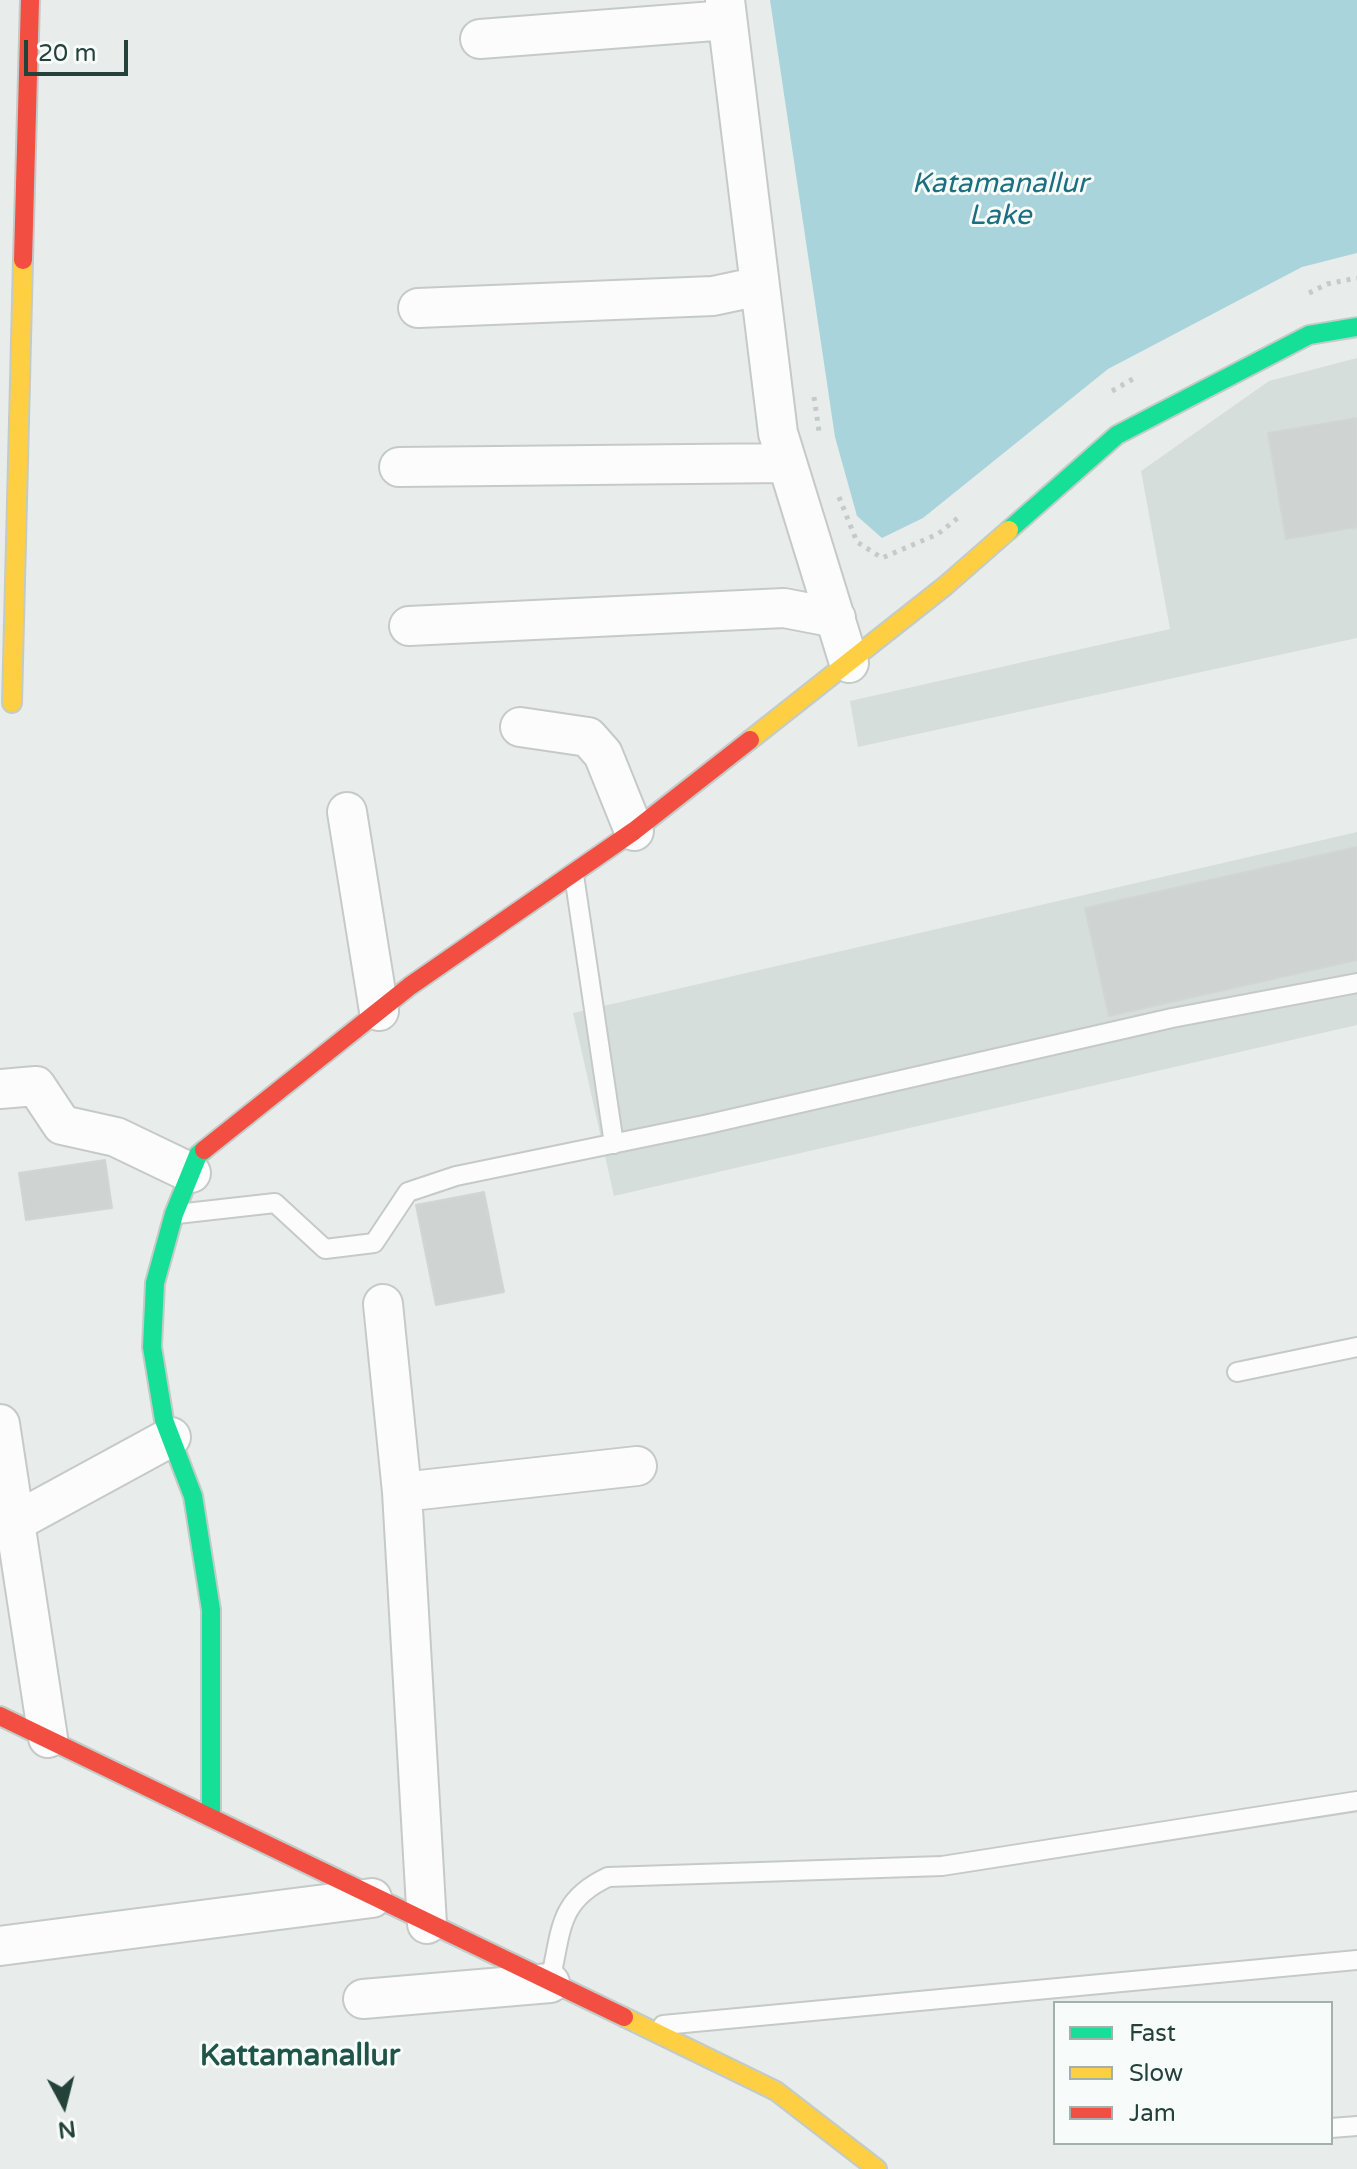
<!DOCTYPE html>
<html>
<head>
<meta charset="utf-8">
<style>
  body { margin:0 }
  #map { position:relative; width:1357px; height:2169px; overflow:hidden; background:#e8edeb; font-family:"Varela Round",sans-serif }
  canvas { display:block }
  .legend { position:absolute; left:1053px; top:2001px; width:280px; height:144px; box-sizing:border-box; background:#f7fbf9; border:2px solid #a3b1ad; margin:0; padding:10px 14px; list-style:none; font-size:24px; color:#24423a }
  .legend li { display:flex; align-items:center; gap:16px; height:40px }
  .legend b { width:40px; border:2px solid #a3b1ad }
  .north { position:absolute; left:24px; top:2065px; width:80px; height:80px; -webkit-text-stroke:6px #f7fbf9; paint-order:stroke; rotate:173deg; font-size:22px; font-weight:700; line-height:32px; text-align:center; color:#24423a }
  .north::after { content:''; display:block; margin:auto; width:28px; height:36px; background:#24423a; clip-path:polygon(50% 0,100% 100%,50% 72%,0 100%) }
  .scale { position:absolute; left:24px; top:40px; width:104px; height:36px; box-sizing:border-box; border:4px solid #24423a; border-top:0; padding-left:10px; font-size:24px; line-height:28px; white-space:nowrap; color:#24423a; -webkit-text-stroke:6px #f7fbf9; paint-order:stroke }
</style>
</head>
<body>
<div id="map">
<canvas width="1357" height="2169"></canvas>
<ul class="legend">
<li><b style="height:10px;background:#16e098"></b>Fast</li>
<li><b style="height:10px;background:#ffcf43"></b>Slow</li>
<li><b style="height:10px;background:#f24e42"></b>Jam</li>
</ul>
<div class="north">N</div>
<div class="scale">20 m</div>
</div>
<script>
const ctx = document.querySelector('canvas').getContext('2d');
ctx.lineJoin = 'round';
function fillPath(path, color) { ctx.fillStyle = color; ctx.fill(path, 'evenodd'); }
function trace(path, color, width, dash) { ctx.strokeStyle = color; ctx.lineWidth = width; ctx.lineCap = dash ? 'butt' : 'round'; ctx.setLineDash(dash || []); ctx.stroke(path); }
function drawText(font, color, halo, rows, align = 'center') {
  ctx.font = font + ' "Varela Round",sans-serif'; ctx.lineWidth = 6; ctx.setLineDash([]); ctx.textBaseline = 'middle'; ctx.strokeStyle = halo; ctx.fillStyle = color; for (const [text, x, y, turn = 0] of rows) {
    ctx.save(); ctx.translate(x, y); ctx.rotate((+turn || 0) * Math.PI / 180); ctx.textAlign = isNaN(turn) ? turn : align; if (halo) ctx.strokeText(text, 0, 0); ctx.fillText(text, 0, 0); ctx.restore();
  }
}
const built = new Path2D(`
  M1357,358V638L858,747L850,701L1170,629L1141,471L1269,381Z
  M1357,832V1025L614,1196L573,1013Z`);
const water = new Path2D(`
  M770,0H1357V253L1302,267L1108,369L923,518L882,538L857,516L835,437Z`);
const building = new Path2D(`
  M1357,418V527L1286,539L1268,433Z
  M1357,847V960L1109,1016L1085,908Z
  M105,1160L112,1208L26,1220L19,1173Z
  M484,1192L504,1292L436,1305L416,1205Z`);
const path = new Path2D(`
  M1309,293L1327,284L1357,278
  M1112,391L1138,376
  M814,397L819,431
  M839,497L857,542L882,558L938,534L959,517`);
const lane = new Path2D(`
  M574,875L614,1144
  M177,1214L275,1203L325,1249L374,1243L408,1192L456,1176L704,1125L1172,1018L1357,983
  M1237,1372L1357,1347
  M550,1981C562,1931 557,1901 608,1877L942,1866L1357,1801
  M663,2025L1357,1960
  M1331,2128L1357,2126`);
const street = new Path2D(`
  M725,0L778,433L849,663
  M480,39L727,20
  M418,308L713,296L760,286
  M399,467L787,463
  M409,626L784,608L836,618
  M520,727L588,737L603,754L634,831
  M347,812L379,1011
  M0,1089L36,1086L62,1125L116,1137L191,1173
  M383,1304L402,1492L427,1924
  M0,1424L48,1738
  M402,1492L637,1466
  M15,1522L171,1437
  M0,1946L372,1898
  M363,1999L550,1983`);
const fast = new Path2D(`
  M1009,530L1117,435L1309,335L1357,327
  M204,1150L198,1155L174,1214L155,1283L152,1347L164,1420L193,1496L211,1610V1817`);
const slow = new Path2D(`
  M12,703L23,260
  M750,740L945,586L1009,530
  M624,2017L776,2091L877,2169`);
const jam = new Path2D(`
  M23,260L30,0
  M204,1150L410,986L634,831L750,740
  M0,1716L624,2017`);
const waterNames = [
  ["Katamanallur",1000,185],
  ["Lake",1000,217]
];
const quarterNames = [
  ["Kattamanallur",300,2057]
];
fillPath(built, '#d6dedb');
fillPath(water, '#a9d4db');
fillPath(building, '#cfd4d2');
trace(building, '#d1d6d4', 2);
trace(lane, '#c5cac8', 22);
trace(street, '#c5cac8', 42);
trace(fast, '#c3cbc8', 22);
trace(slow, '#c3cbc8', 22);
trace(jam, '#c3cbc8', 22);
trace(path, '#c3ccca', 5, [4, 6]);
trace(lane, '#fcfcfc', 18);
trace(street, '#fcfcfc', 38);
trace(fast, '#16e098', 18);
trace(slow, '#ffcf43', 18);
trace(jam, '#f24e42', 18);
drawText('italic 28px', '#1c6f80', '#f7fbf9', waterNames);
drawText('bold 30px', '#1f5548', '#f7fbf9', quarterNames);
</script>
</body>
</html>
